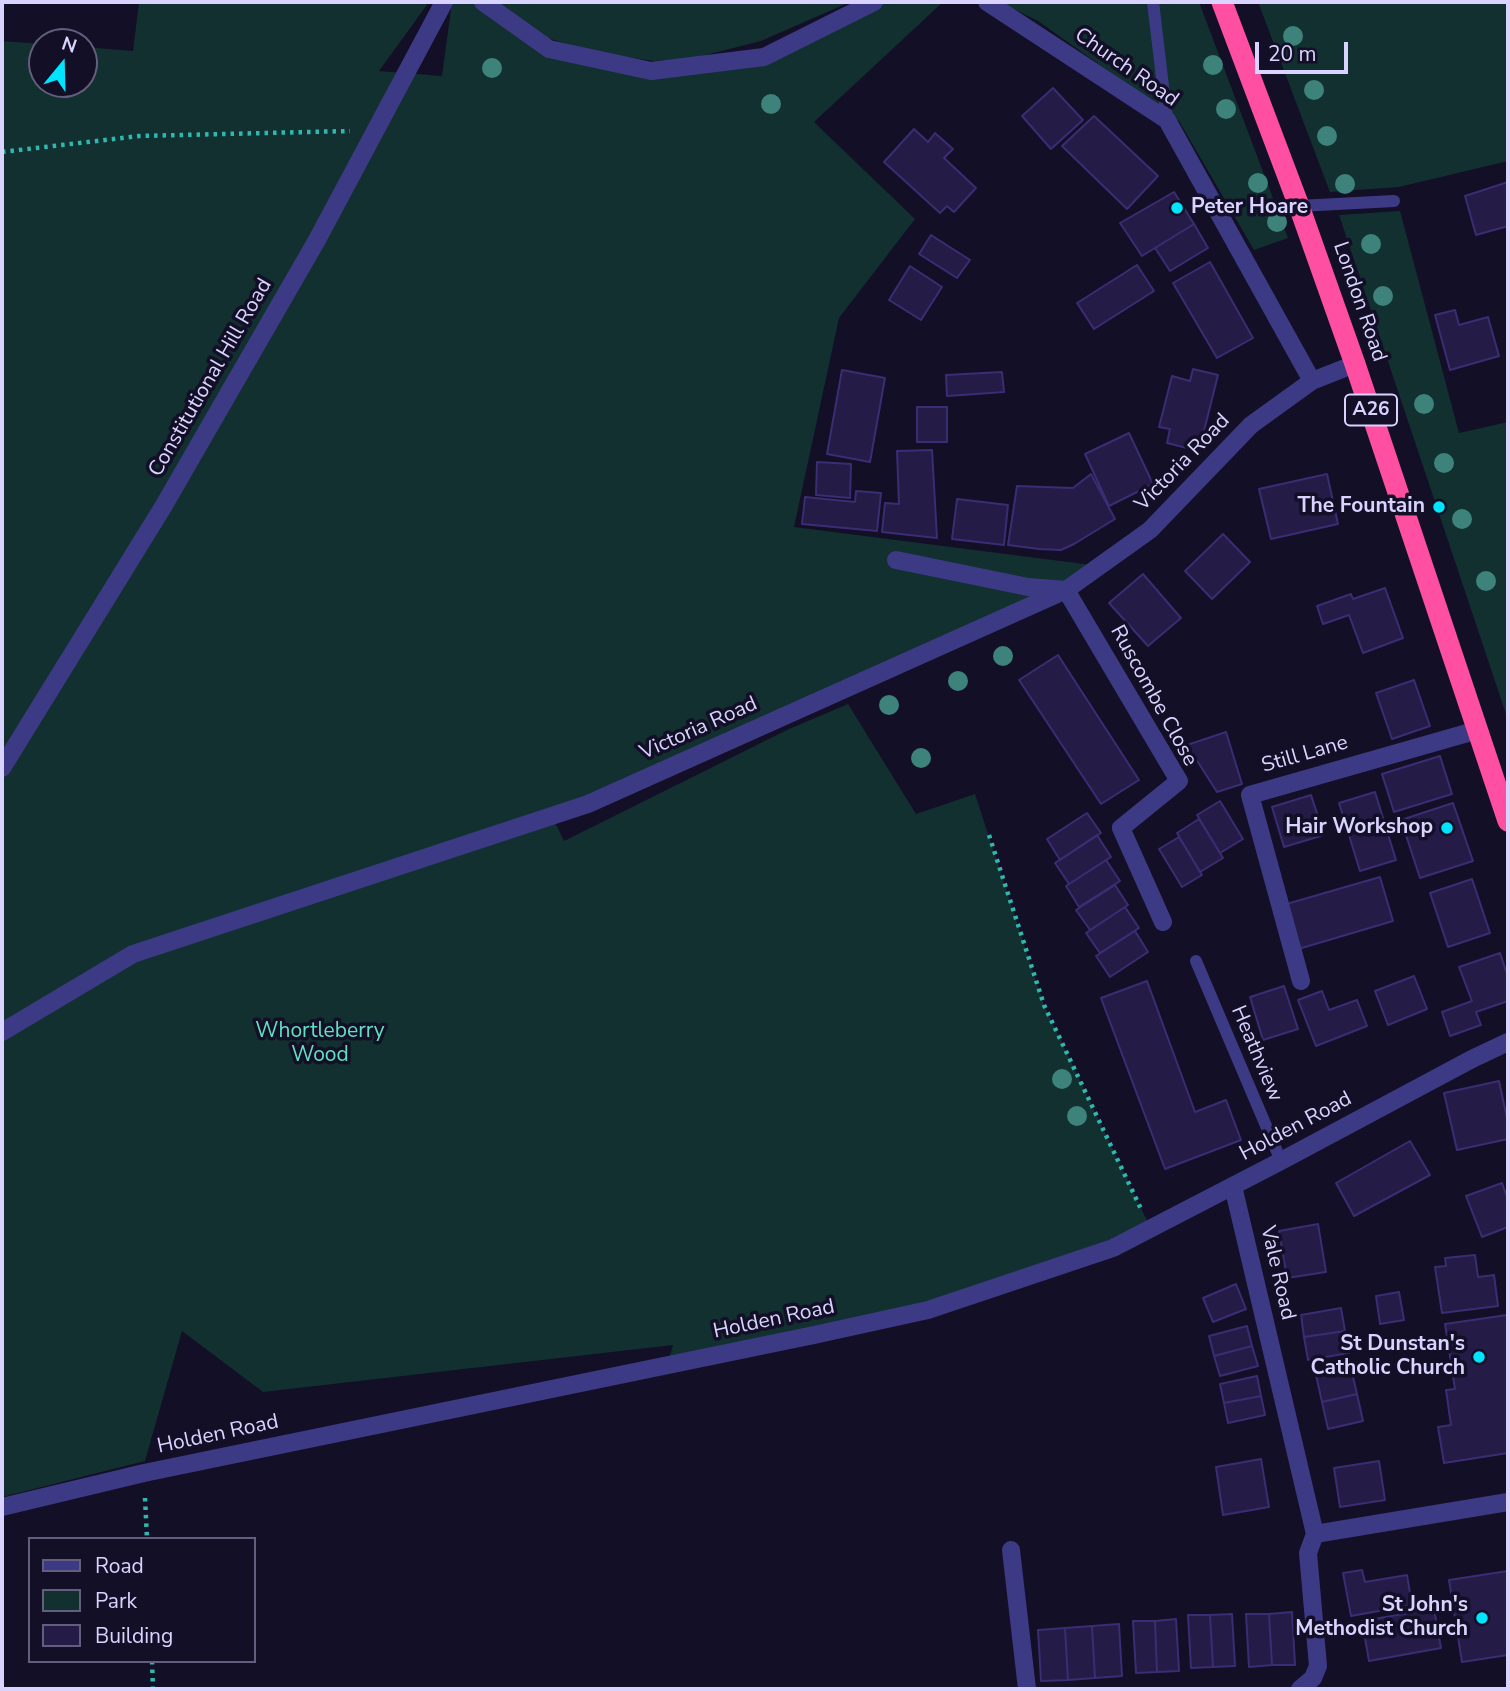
<!DOCTYPE html>
<html>
<head>
<meta charset="utf-8">
<style>
  body { margin:0 }
  #map { position:relative; width:1510px; height:1691px; overflow:hidden; background:#130f26; font-family:"Nunito Sans",sans-serif }
  canvas { display:block }
  .frame { position:absolute; inset:0; border:4px solid #d9d4ff; pointer-events:none }
  .legend { position:absolute; left:28px; top:1537px; width:228px; height:126px; box-sizing:border-box; background:#130f26; border:2px solid #625e7d; margin:0; padding:9px 12px; list-style:none; font-size:21px; color:#d9d4ff }
  .legend li { display:flex; align-items:center; gap:14px; height:35px }
  .legend b { width:35px; border:2px solid #625e7d }
  .north { position:absolute; left:28px; top:28px; width:70px; height:70px; box-sizing:border-box; background:#130f26; border:2px solid #625e7d; border-radius:50%; rotate:19deg; font-size:19px; font-weight:700; line-height:28px; text-align:center; color:#d9d4ff }
  .north::after { content:''; display:block; margin:auto; width:24px; height:32px; background:#00e5ff; clip-path:polygon(50% 0,100% 100%,50% 72%,0 100%) }
  .scale { position:absolute; left:1255px; top:42px; width:93px; height:32px; box-sizing:border-box; border:4px solid #d9d4ff; border-top:0; padding-left:9px; font-size:21px; line-height:24px; white-space:nowrap; color:#d9d4ff; -webkit-text-stroke:5px #130f26; paint-order:stroke }
</style>
</head>
<body>
<div id="map">
<canvas width="1510" height="1691"></canvas>
<div class="frame"></div>
<ul class="legend">
<li><b style="height:9px;background:#3d3a85"></b>Road</li>
<li><b style="height:19px;background:#12302f"></b>Park</li>
<li><b style="height:19px;background:#241b47"></b>Building</li>
</ul>
<div class="north">N</div>
<div class="scale">20 m</div>
</div>
<script>
const ctx = document.querySelector('canvas').getContext('2d');
ctx.lineJoin = 'round';
function fillPath(path, color) { ctx.fillStyle = color; ctx.fill(path, 'evenodd'); }
function trace(path, color, width, dash) { ctx.strokeStyle = color; ctx.lineWidth = width; ctx.lineCap = dash ? 'butt' : 'round'; ctx.setLineDash(dash || []); ctx.stroke(path); }
function drawText(font, color, halo, rows, align = 'center') {
  ctx.font = font + ' "Nunito Sans",sans-serif'; ctx.lineWidth = 7; ctx.setLineDash([]); ctx.textBaseline = 'middle'; ctx.strokeStyle = halo; ctx.fillStyle = color; for (const [text, x, y, turn = 0] of rows) {
    ctx.save(); ctx.translate(x, y); ctx.rotate((+turn || 0) * Math.PI / 180); ctx.textAlign = isNaN(turn) ? turn : align; if (halo) ctx.strokeText(text, 0, 0); ctx.fillText(text, 0, 0); ctx.restore();
  }
}
const green = new Path2D(`
  M139,2H429L379,71L442,76L452,2H483L549,49L651,71L768,55L874,2H943L814,122L915,219L839,318L794,527L1100,566L588,804L549,810L564,841L789,729L848,704L916,814L975,794L1044,1005L1151,1229L928,1310L667,1365L673,1345L263,1392L182,1331L145,1461L2,1497V41L42,44V84H84V47L133,51Z
  M493,2H850L761,41L690,59L654,61L592,52L535,34Z
  M999,2H1199L1288,238L1254,250L1179,121L1038,21Z
  M1258,2H1508V161L1399,187L1330,192Z
  M1400,211L1459,433L1508,422V720L1339,215Z`);
const building = new Path2D(`
  M1053,88L1083,120L1051,149L1022,116Z
  M1094,116L1158,176L1127,209L1062,146Z
  M914,129L928,142L935,133L953,149L944,158L976,188L954,212L947,206L940,213L884,162Z
  M1508,182V226L1476,235L1465,196Z
  M1174,192L1194,224L1142,256L1120,223Z
  M1194,224L1208,248L1170,271L1155,248Z
  M931,235L970,260L957,278L919,254Z
  M1210,262L1253,338L1217,358L1173,283Z
  M1137,265L1154,291L1094,329L1077,303Z
  M910,266L942,287L921,320L889,300Z
  M1455,310L1459,325L1488,317L1499,356L1450,370L1435,315Z
  M1193,369L1218,375L1199,451L1167,443L1170,429L1159,427L1172,376L1190,381Z
  M842,370L885,378L870,462L827,454Z
  M1002,372L1004,392L947,396L946,375Z
  M917,407H947V442H917Z
  M1129,433L1153,484L1109,506L1085,454Z
  M932,450L937,538L882,532L885,503L899,504L897,451Z
  M817,462L851,464L850,498L816,495Z
  M1091,474L1115,519L1074,544L1061,550L1039,549L1008,545L1017,486L1073,488Z
  M1327,474L1338,524L1271,539L1259,489Z
  M856,491L881,493L877,531L802,524L805,497L855,502Z
  M957,499L1008,505L1004,545L952,539Z
  M1223,534L1250,562L1212,599L1185,571Z
  M1143,574L1181,618L1148,646L1109,603Z
  M1385,588L1403,638L1363,653L1349,615L1323,624L1317,606L1351,594L1353,599Z
  M1058,655L1139,780L1101,804L1019,680Z
  M1414,680L1430,726L1392,739L1376,693Z
  M1226,732L1242,784L1217,792L1187,745Z
  M1440,756L1452,794L1394,812L1382,774Z
  M1375,792L1396,860L1360,871L1339,803Z
  M1311,795L1324,835L1284,847L1272,807Z
  M1220,801L1243,839L1220,853L1197,815Z
  M1453,803L1473,861L1420,878L1401,820Z
  M1087,813L1101,833L1060,860L1047,839Z
  M1199,819L1223,858L1200,872L1177,833Z
  M1097,835L1111,857L1069,884L1055,863Z
  M1179,837L1202,875L1182,887L1159,849Z
  M1106,860L1120,881L1079,907L1066,886Z
  M1380,877L1393,921L1295,950L1283,905Z
  M1472,879L1490,933L1448,947L1430,893Z
  M1115,885L1128,905L1090,930L1076,910Z
  M1125,907L1139,928L1100,953L1086,933Z
  M1135,931L1148,952L1110,977L1096,956Z
  M1500,953L1508,977V1001L1476,1012L1481,1025L1450,1036L1442,1012L1472,1001L1459,967Z
  M1414,976L1427,1009L1388,1025L1375,991Z
  M1147,981L1195,1112L1226,1100L1241,1140L1165,1169L1101,998Z
  M1284,986L1298,1029L1263,1040L1250,997Z
  M1322,991L1329,1010L1357,1000L1367,1026L1316,1046L1298,1000Z
  M1499,1081L1508,1123V1139L1457,1150L1444,1093Z
  M1410,1141L1430,1175L1354,1216L1336,1183Z
  M1502,1183L1508,1200V1227L1482,1237L1466,1196Z
  M1318,1224L1326,1272L1287,1278L1279,1231Z
  M1475,1255L1478,1277L1494,1275L1498,1306L1442,1313L1435,1267L1446,1266L1445,1258Z
  M1236,1284L1246,1309L1213,1322L1203,1298Z
  M1399,1292L1404,1320L1380,1324L1376,1296Z
  M1341,1308L1345,1331L1304,1337L1301,1315Z
  M1507,1315L1508,1325V1453L1444,1463L1438,1427L1451,1425L1446,1390L1455,1389L1445,1324Z
  M1247,1326L1252,1346L1214,1356L1209,1336Z
  M1345,1331L1349,1353L1308,1360L1304,1337Z
  M1252,1346L1258,1366L1220,1376L1214,1356Z
  M1351,1368L1357,1394L1322,1402L1316,1375Z
  M1257,1376L1261,1396L1224,1403L1220,1384Z
  M1357,1394L1363,1421L1328,1429L1322,1402Z
  M1261,1396L1265,1415L1228,1423L1224,1403Z
  M1261,1459L1269,1507L1223,1515L1216,1467Z
  M1379,1461L1385,1500L1340,1507L1334,1468Z
  M1362,1570L1365,1582L1407,1575L1412,1605L1351,1616L1343,1573Z
  M1508,1571V1655L1462,1662L1449,1580Z
  M1434,1609L1441,1648L1369,1661L1362,1621Z
  M1292,1612L1295,1665H1272L1269,1614Z
  M1232,1614L1235,1666L1213,1667L1210,1615Z
  M1246,1614H1269L1272,1665L1249,1667Z
  M1188,1615H1210L1213,1667L1191,1668Z
  M1176,1619L1179,1671L1157,1672L1155,1621Z
  M1133,1621H1155L1157,1672L1136,1673Z
  M1119,1624L1122,1676L1095,1678L1092,1626Z
  M1092,1626L1095,1678L1068,1680L1065,1628Z
  M1065,1628L1068,1680L1041,1681L1038,1630Z`);
const path = new Path2D(`
  M2,152L139,136L350,131
  M989,835L1044,1005L1141,1209
  M145,1498L147,1539
  M152,1661L153,1689`);
const lane = new Path2D(`
  M1153,2L1167,120
  M1299,206L1394,201
  M1196,961L1281,1161`);
const street = new Path2D(`
  M483,2L549,49L651,71L764,57L874,2
  M987,2L1167,120L1312,381
  M896,560L1028,587L1066,590L1179,781L1121,828L1163,922
  M2,768L163,507L317,240L444,2
  M1301,981L1250,795L1478,730
  M2,1032L133,954L588,804L1066,590L1150,530L1251,425L1312,381L1355,364
  M1233,1186L1315,1534L1308,1553L1318,1666L1313,1678L1300,1689
  M2,1507L144,1473L814,1335L928,1310L1113,1248L1281,1161L1472,1059L1508,1042
  M1315,1534L1508,1502
  M1011,1550L1027,1689`);
const highway = new Path2D(`
  M1222,2L1299,206L1355,364L1508,821`);
const trees = [
  [1293,36],
  [1213,65],
  [492,68],
  [1314,90],
  [771,104],
  [1226,109],
  [1327,136],
  [1258,183],
  [1345,184],
  [1277,222],
  [1371,244],
  [1383,296],
  [1424,404],
  [1444,463],
  [1462,519],
  [1486,581],
  [1003,656],
  [958,681],
  [889,705],
  [921,758],
  [1062,1079],
  [1077,1116]
];
const markers = [
  [1177,208,7,"#00e5ff"],
  [1439,507,7,"#00e5ff"],
  [1447,828,7,"#00e5ff"],
  [1479,1357,7,"#00e5ff"],
  [1482,1618,7,"#00e5ff"]
];
const shields = [
  [1371,410,52]
];
const shieldNames = [
  ["A26",1371,410]
];
const streetNames = [
  ["Church Road",1126,68,35],
  ["London Road",1359,302,71],
  ["Constitutional Hill Road",211,378,-60],
  ["Victoria Road",1183,463,-46],
  ["Ruscombe Close",1153,696,61],
  ["Victoria Road",699,729,-24],
  ["Still Lane",1305,755,-16],
  ["Heathview",1256,1054,67],
  ["Holden Road",1296,1127,-28],
  ["Vale Road",1277,1273,77],
  ["Holden Road",774,1320,-12],
  ["Holden Road",218,1435,-12]
];
const poiNames = [
  ["Peter Hoare",1191,208,"left"],
  ["The Fountain",1425,507],
  ["Hair Workshop",1433,828],
  ["St Dunstan's",1465,1345],
  ["Catholic Church",1465,1369],
  ["St John's",1468,1606],
  ["Methodist Church",1468,1630]
];
const parkNames = [
  ["Whortleberry",320,1032],
  ["Wood",320,1056]
];
fillPath(green, '#12302f');
fillPath(building, '#241b47');
trace(building, '#3b2d73', 2);
trace(path, '#2fb8b0', 4.5, [3.5, 5]);
trace(lane, '#3d3a85', 12);
trace(street, '#3d3a85', 18);
trace(highway, '#ff4fa3', 21);
ctx.fillStyle = '#3d827b';
for (const [x, y] of trees) { ctx.beginPath(); ctx.arc(x, y, 10, 0, 2 * Math.PI); ctx.fill(); }
for (const [x, y, r, color] of markers) { const dot = new Path2D(); dot.arc(x, y, r, 0, 2 * Math.PI); ctx.fillStyle = color; ctx.fill(dot); trace(dot, '#130f26', 2.5); }
for (const [x, y, w] of shields) { const box = new Path2D(); box.roundRect(x - w / 2, y - 15.5, w, 31, 5); ctx.fillStyle = '#130f26'; ctx.fill(box); trace(box, '#d9d4ff', 2); }
drawText('bold 19px', '#d9d4ff', null, shieldNames);
drawText('21px', '#d9d4ff', '#130f26', streetNames);
drawText('bold 21px', '#d9d4ff', '#130f26', poiNames, 'right');
drawText('21px', '#5fe0c0', '#130f26', parkNames);
</script>
</body>
</html>
